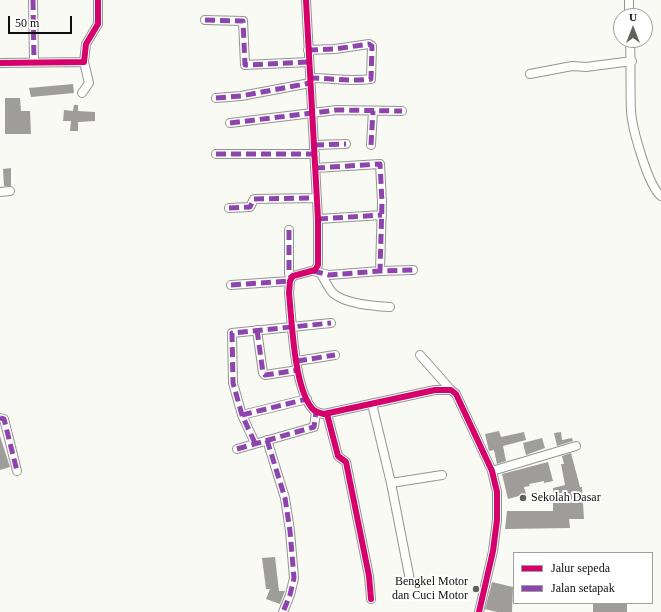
<!DOCTYPE html>
<html>
<head>
<meta charset="utf-8">
<style>
  body { margin:0 }
  #map { position:relative; width:661px; height:612px; overflow:hidden; background:#fafaf4; font-family:Georgia,serif }
  canvas { display:block }
  .legend { position:absolute; left:513px; top:552px; width:140px; height:52px; box-sizing:border-box; background:#fff; border:1px solid #9f9f9f; margin:0; padding:5px 7px; list-style:none; font-size:12px; color:#0e0e0e }
  .legend li { display:flex; align-items:center; gap:8px; height:20px }
  .legend b { width:20px; border:1px solid #9f9f9f }
  .north { position:absolute; left:613px; top:8px; width:40px; height:40px; box-sizing:border-box; background:#fff; border:1px solid #9f9f9f; border-radius:50%; rotate:0deg; font-size:11px; font-weight:700; line-height:16px; text-align:center; color:#0e0e0e }
  .north::after { content:''; display:block; margin:auto; width:14px; height:18px; background:#61615e; clip-path:polygon(50% 0,100% 100%,50% 72%,0 100%) }
  .scale { position:absolute; left:8px; top:16px; width:64px; height:18px; box-sizing:border-box; border:2px solid #0e0e0e; border-top:0; padding-left:5px; font-size:12px; line-height:14px; white-space:nowrap; color:#0e0e0e; -webkit-text-stroke:3px #fff; paint-order:stroke }
</style>
</head>
<body>
<div id="map">
<canvas width="661" height="612"></canvas>
<ul class="legend">
<li><b style="height:5px;background:#d6006c"></b>Jalur sepeda</li>
<li><b style="height:5px;background:#8e44ad"></b>Jalan setapak</li>
</ul>
<div class="north">U</div>
<div class="scale">50 m</div>
</div>
<script>
const ctx = document.querySelector('canvas').getContext('2d');
ctx.lineJoin = 'round';
function fillPath(path, color) { ctx.fillStyle = color; ctx.fill(path, 'evenodd'); }
function trace(path, color, width, dash) { ctx.strokeStyle = color; ctx.lineWidth = width; ctx.lineCap = dash ? 'butt' : 'round'; ctx.setLineDash(dash || []); ctx.stroke(path); }
function drawText(font, color, halo, rows, align = 'center') {
  ctx.font = font + ' Georgia,serif'; ctx.lineWidth = 4; ctx.setLineDash([]); ctx.textBaseline = 'middle'; ctx.strokeStyle = halo; ctx.fillStyle = color; for (const [text, x, y, turn = 0] of rows) {
    ctx.save(); ctx.translate(x, y); ctx.rotate((+turn || 0) * Math.PI / 180); ctx.textAlign = isNaN(turn) ? turn : align; if (halo) ctx.strokeText(text, 0, 0); ctx.fillText(text, 0, 0); ctx.restore();
  }
}
const building = new Path2D(`
  M73,84L74,93L31,97L29,88Z
  M5,98H20L21,111H30L31,134H5Z
  M74,105H78V111L95,112V121L78,122V131H70L71,121H63L64,110L73,111Z
  M11,168V186H4L3,169Z
  M499,431L501,437L524,432L526,440L503,446L506,461L497,464L494,450L489,451L485,434Z
  M561,432L562,440L572,438L573,441L557,446L554,433Z
  M0,436L10,467L0,470Z
  M542,438L545,448L526,455L523,443Z
  M571,453L580,487H582L584,519H569L570,528L505,529L507,511H553V488L565,485L561,464H564L562,456Z
  M548,462L553,481L544,483V481L529,484L530,486L524,487L526,494L508,499L502,474Z
  M275,557L279,591H285L280,604L266,599L270,589H266L262,558Z
  M492,582L513,587L512,612H497L485,609Z
  M593,603H627V612H593Z`);
const minor = new Path2D(`
  M33,0L34,62
  M306,0L318,219V265L315,270L293,276L290,281L289,293C292,322 294,385 311,407C314,412 319,413 324,414L435,390H451L456,394L492,471L497,492V520L493,551L479,612
  M629,0V16
  M205,20L243,21L245,65L309,62
  M630,40C631,64 630,87 631,111C632,128 648,186 661,196
  M308,50L335,49L369,44L372,46L371,79C350,82 331,78 310,78
  M0,63L84,62
  M530,74L572,66L586,67L632,61
  M82,93L89,83L84,62L86,44L98,24V0
  M216,98L241,96L310,83
  M230,123L337,110L402,111
  M314,145L346,144
  M371,145L373,111
  M216,154H315
  M315,168L380,164L382,202L380,271
  M0,192L10,191
  M229,208L250,207L254,199L316,198
  M318,219L382,215
  M289,230V274L292,278
  M313,271L329,275L380,271L413,270
  M321,274C325,280 328,288 333,293C344,304 375,306 390,307
  M231,285L290,281
  M257,330L263,373L265,375L298,370
  M420,355L451,390
  M297,361L335,355
  M372,404L391,483L410,580
  M327,414L338,456L346,462L369,576L371,599
  M242,415L307,399
  M0,418L4,419L17,471
  M267,440L285,498L290,531L294,578L290,595L283,612
  M255,443L242,415L233,383L232,333L331,323
  M237,449L314,427L316,412
  M492,471L576,446
  M391,483L442,475`);
const quiet = new Path2D(`
  M33,0L34,62
  M205,20L243,21L245,65L309,62
  M308,50L335,49L369,44L372,46L371,79C350,82 331,78 310,78
  M216,98L241,96L310,83
  M230,123L337,110L402,111
  M314,145L346,144
  M371,145L373,111
  M216,154H315
  M315,168L380,164L382,202L380,271
  M229,208L250,207L254,199L316,198
  M318,219L382,215
  M289,230V274L292,278
  M313,271L329,275L380,271L413,270
  M231,285L290,281
  M257,330L263,373L265,375L298,370
  M297,361L335,355
  M242,415L307,399
  M0,418L4,419L17,471
  M267,440L285,498L290,531L294,578L290,595L283,612
  M255,443L242,415L233,383L232,333L331,323
  M237,449L314,427L316,412`);
const cycleway = new Path2D(`
  M306,0L318,219V265L315,270L293,276L290,281L289,293C292,322 294,385 311,407C314,412 319,413 324,414L435,390H451L456,394L492,471L497,492V520L493,551L479,612
  M0,63L84,62L86,44L98,24V0
  M327,414L338,456L346,462L369,576L371,599`);
const markers = [
  [523,498,4,"#61615e"],
  [476,589,4,"#61615e"]
];
const poiNames = [
  ["Sekolah Dasar",531,498],
  ["Bengkel Motor",468,582,"right"],
  ["dan Cuci Motor",468,596,"right"]
];
fillPath(building, '#9e9d99');
trace(minor, '#949492', 10);
trace(minor, '#fefefd', 8);
trace(quiet, '#8e44ad', 5, [10, 5]);
trace(cycleway, '#d6006c', 6);
for (const [x, y, r, color] of markers) { const dot = new Path2D(); dot.arc(x, y, r, 0, 2 * Math.PI); ctx.fillStyle = color; ctx.fill(dot); trace(dot, '#fff', 1.5); }
drawText('12px', '#0e0e0e', '#fff', poiNames, 'left');
</script>
</body>
</html>
